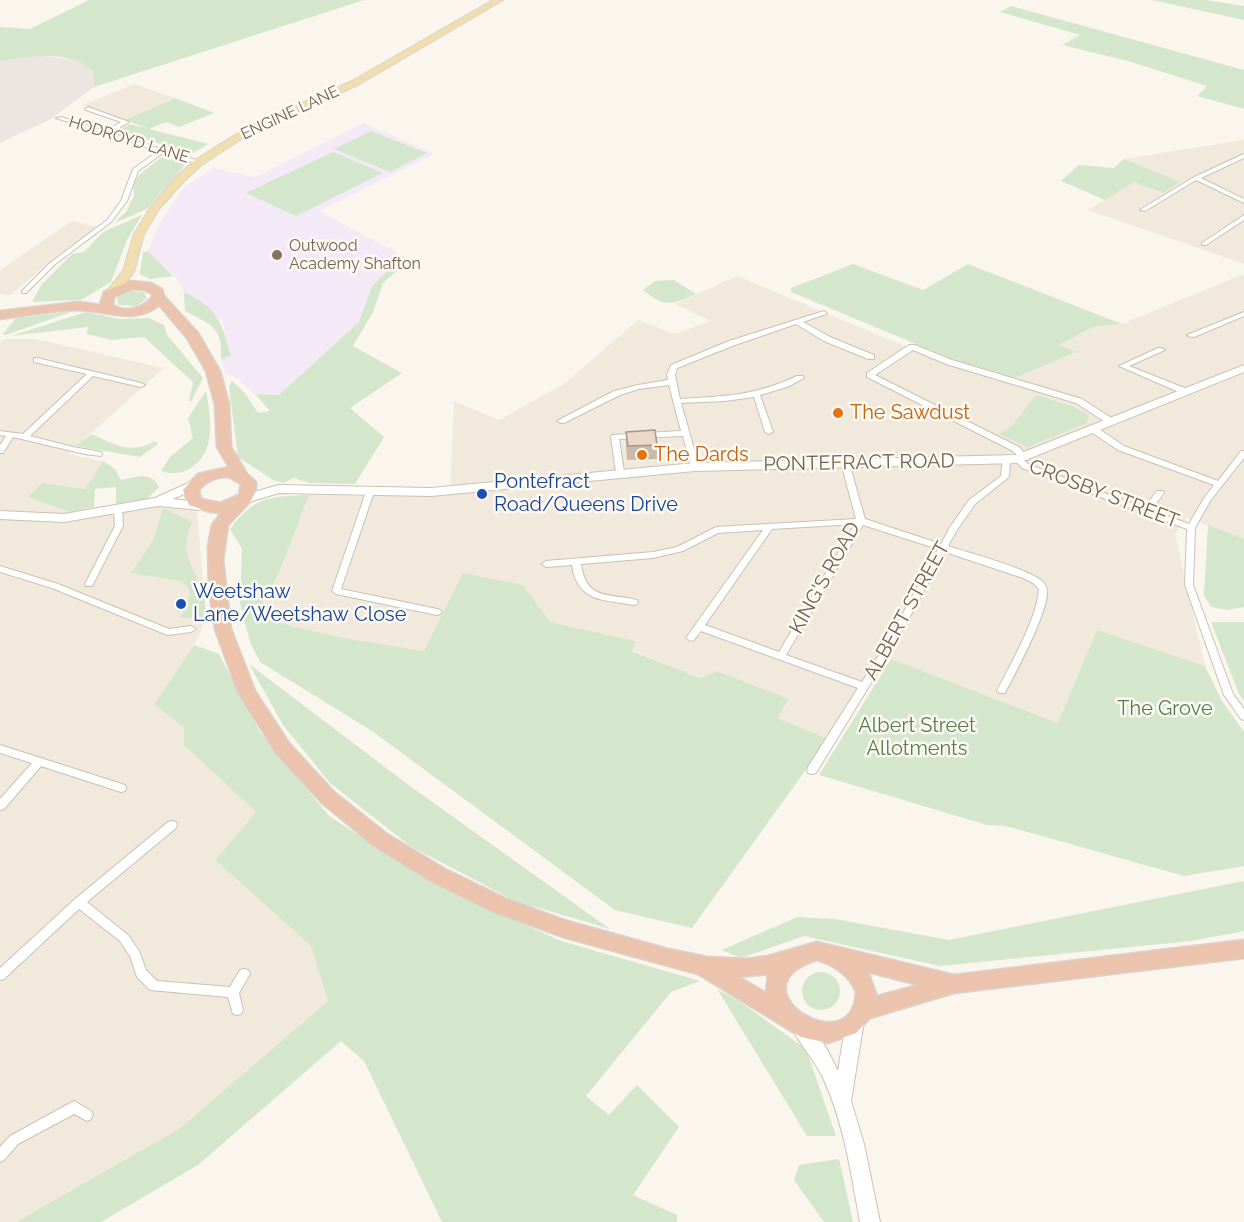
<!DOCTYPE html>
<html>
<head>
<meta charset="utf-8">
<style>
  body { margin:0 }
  canvas { display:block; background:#faf6ed }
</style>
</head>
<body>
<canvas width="1244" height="1222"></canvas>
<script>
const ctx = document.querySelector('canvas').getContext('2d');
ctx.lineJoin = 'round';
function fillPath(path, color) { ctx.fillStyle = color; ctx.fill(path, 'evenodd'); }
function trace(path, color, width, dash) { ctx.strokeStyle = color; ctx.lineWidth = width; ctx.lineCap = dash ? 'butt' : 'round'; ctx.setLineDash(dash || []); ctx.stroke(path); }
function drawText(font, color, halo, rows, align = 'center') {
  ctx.font = font + ' Raleway,sans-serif'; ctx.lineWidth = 5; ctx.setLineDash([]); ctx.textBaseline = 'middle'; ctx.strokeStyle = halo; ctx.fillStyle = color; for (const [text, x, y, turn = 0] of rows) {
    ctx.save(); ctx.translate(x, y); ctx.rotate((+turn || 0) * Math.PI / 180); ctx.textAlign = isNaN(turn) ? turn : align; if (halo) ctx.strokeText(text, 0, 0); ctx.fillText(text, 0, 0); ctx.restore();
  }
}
const residential = new Path2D(`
  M134,84L175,98L125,120L83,105Z
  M1244,140V264L1088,210L1134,182L1163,193L1179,182L1124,159Z
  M72,221L97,227L47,264L11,295L0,294V270Z
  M1241,275L1244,276V539L1187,518L1175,534L1205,666L1097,630L1059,723L880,655L828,739L776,718L789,699L717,671L700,678L632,650L636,641L550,622L523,585L424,651L338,637L255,617L278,575L309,495L397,496L450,493L454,401L499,420L564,384L638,320L675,334L711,321L675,304L737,276L943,362L1005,383L1075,353L1059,345L1093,327L1122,324Z
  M5,339H35L164,368L68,454L103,461L88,487L85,489L42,483L29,497L76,514L156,507L197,511L206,619L196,641L154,704L184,728L185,745L256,812L215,860L311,946L328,1001L179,1129L16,1222H0V343Z`);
const industrial = new Path2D(`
  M38,55L81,61L93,71L94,87L51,119L0,143V62Z`);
const education = new Path2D(`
  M364,123L434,154L319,211L410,260L394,264L372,286L359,322L279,395L255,394L234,376L225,375L221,359L230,356L222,321L184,292L177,278L148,251L159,224L185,186L214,168L255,177Z`);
const green = new Path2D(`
  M89,0H364L94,87L93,71C67,49 32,56 0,62V27L30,29Z
  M1152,0H1206L1244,6V20Z
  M1011,6L1244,70V109L1197,96L1207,86L1128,61L1062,45L1080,35L1000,12Z
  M175,98L214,113L179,127L166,122L149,129L209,144L191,154L118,130L130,124L149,129L125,120Z
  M371,131L427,153L390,172L334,149Z
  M333,152L383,173L296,216L246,193Z
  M162,157L180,161L184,166L147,209L114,223L126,212L134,196L133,184L140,174Z
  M1124,159L1180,182L1163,193L1134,182L1105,200L1061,181L1079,165L1114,168Z
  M142,215L127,240L111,282L81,300L32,302L42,284L72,254L84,252L103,232Z
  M148,251L173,276L150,279L140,274L143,252Z
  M410,260L383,283L373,312L353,346L402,373L350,408L384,437L355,484L309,483L294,478L283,483L273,480L238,457L229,386L232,381L245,393L258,413L270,411L255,394L279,395L359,322L372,286L394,264Z
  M853,264L923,290L968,264L1122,324L1093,327L1059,345L1076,352L1016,378L952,359L791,292V288Z
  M674,280L696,294C672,305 664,308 643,290L655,281Z
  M130,291L144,292L147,299L136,306L118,305L117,297Z
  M184,292C218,308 222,323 231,356L221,359C223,327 210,324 185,311Z
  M74,311L6,335L3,334L16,318Z
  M86,312L120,319L149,318L164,325L167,335L203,378L191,402L189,401L193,382L144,337L111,340L87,334L88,327L11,336Z
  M206,391C211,419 217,453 189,469C181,474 170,474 161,471L170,457L193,438L188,418Z
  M1036,395L1074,407L1089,415L1087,423L1028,447L999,434L1013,425Z
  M92,434C115,445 131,455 155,441L158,444L140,457L76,446Z
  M103,461L115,469L121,480C136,477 151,471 159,487L147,499L116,504V487L95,489L94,507L70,512L28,497L42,483L85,489Z
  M309,495L279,573L255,617L338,637L424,651L463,573L523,585L550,622L636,641L632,651L700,678L717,671L789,699L777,718L828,739L692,928L615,910L372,731L260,662L250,642L240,603L242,549L230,529C256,495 269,497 309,495Z
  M163,508L192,522C179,554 191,562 202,590C206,599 205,610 206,619L179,618L187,608L190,590L181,581L131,573L154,539Z
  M1208,525L1244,539V607L1228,610L1211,607L1204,595Z
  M1211,622H1244V701L1239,694Z
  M1097,630L1205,666L1222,701L1244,732V866L1184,876L1006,826L987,825L819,775L891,659L1058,723Z
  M194,645L219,654L260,732L329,816L433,883L561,941L700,981L671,992L586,1096L609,1115L637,1085L679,1127L633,1195L677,1215V1222H442L364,1061L341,1041L198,1165L101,1222H16L179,1129L328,1001L311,946L215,860L256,812L184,745V728L154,704Z
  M249,664L410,786L610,929L515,901L410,846L330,783L283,725Z
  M1244,881V931L1191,941L940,966L804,936L741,958L722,950L797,917L835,919L949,940Z
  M802 991a19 19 0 1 1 38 0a19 19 0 1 1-38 0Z
  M717,989L739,1001L806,1049L836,1136H807Z
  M839,1159L853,1222H824L794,1180L799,1165Z`);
const street = new Path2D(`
  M88,107L129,122L111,133L202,162L199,164L163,153L138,171L127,201L111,222L54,265L26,293H22V291L50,263L107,220L121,201L133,169L158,151L56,118L61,117L106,131L121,122L86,110L85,109Z
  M1244,154V158L1201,178L1244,199V203L1196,180L1145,211L1140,210L1194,177Z
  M1244,215V220L1206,245H1202V243Z
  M824,311L827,313L826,314L803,322L830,337L874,355V359H868L824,341L796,324L735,345L677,368L675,375L680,399C725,396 755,396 797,376H803L804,378L787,387L760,395L773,432L769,434L765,432L754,397L725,401L681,403L699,467L698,469H692L691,467L683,436L619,439L624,472L620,475L616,472L611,437L612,435L681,431L669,385L639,389L620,395L564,423H561L557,421L614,391L638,385L668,380L667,375L671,365L729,341Z
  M1244,312V316L1194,337H1191L1187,335Z
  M909,345H915L952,360L1082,399L1113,419L1114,421L1113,423H1107L1076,403L946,364L913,350L875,375L1019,447L1029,458L1028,460H1024L1028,464L1144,508L1157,491H1163L1164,493L1151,510L1189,524L1204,498L1214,485L1118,450L1090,431L1089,429L1090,427H1096L1124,446L1218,481L1241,451H1244V458L1210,501L1195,528L1193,585L1233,694L1244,709V720L1241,719L1224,695L1185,585L1187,529L1022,468L1014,459L1015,457H1019L1013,451L867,377V373Z
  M1158,348H1161L1165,350L1129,366L1187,389V393H1181L1119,366Z
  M34,358H37L141,383L145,385L141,387L93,376L30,436L73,447L101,452L102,454L101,456L85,454L13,437L3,453H0V445L6,436L0,435V431L23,434L87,374L34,362Z
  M1003,457H1006L1010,459L1009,477L975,504L957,530L948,546C966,552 1033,570 1043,582C1045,585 1047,587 1047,590C1050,608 1015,675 1005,693H999L997,691C1011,663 1037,619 1039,589L1033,583L1023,578L945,552L896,642L816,773L812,774L808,773L807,770L808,767L858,688L701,631L694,640L691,641L686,638L763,530L718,533L683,551L653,558L581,564C586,601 609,593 637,600L638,602L637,604L634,605C604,600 577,602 572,565L546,567L542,564L546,561L653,552L677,547L716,527L856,519L841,463L845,461L849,463L865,519L941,544L950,527L969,500L1001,476ZM855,524L779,652L705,625L772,529ZM863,525L938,549L889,639L862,682L786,655Z
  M370,489L374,492L341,589L437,609L440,610L442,612L440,614L437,615L336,594L332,591L366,492Z
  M118,505L122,508L123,526L92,586H86L85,584L115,526L114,508Z
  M0,566L58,584L169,629L191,626L196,629L191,632L168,635L165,634L52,588L0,572Z
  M0,745L125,785L126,788L125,791L121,792L41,766L4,809L0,810V799L32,763L0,753Z
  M172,821L176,822L177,825L176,828L87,902L128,935L139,951L146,970L157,981L230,987L240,970L244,969L248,970L250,974L239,993L243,1010L241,1014L237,1015L233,1014L228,997L150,990L137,977L130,956L120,941L79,909L4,979L0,980V968L75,899L168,822Z
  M74,1101L91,1111L93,1115L91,1119L87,1121L74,1114L18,1144L4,1160L0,1162V1147L10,1136Z`);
const secondary = new Path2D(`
  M1244,365V372L1018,463L695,471L431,496L279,493L242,504L236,500L238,497L278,485L431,488L695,463L1016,455Z
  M195,480L201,484L199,487L173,499L204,503L206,506L200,510L158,506L64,522L0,519V511L64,514L155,498Z
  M855,1013L861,1015L864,1021L851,1101L864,1144L880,1222H860C851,1173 844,1123 823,1078C814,1059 799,1044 791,1026L794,1020L800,1018C815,1024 831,1056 838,1071L846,1021L849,1015Z`);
const primary = new Path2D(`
  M493,0H503L358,85L252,132L203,164L184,181L159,209L144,234L134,272L116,294H108L106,292L123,271L134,234L150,208L176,177L195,160L246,128L352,81Z`);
const highway = new Path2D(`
  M130,281L151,283L162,289L164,296L198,333L220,371L229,404L231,447L247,474L256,482V491L250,502L228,525L223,560L231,629L255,691L289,743L334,792L387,834L445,869L507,899L564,920L668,949L708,957L747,959L768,956L817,942L954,975L1244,940V958L954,993L870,1018L856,1033L828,1043L801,1037L698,974L563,937L492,911L431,881L373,845L321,802L276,753L238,692L215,629L209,591L208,546L212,525L221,513L210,512L189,505L183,490L198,474L229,467L217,447L215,404L206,371L187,338L159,305C134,326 107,310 78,310C53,310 26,316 0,319V311L79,302L100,305L104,292ZM132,289L144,290L152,294V297C142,309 126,313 113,305L114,297ZM229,477L241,484L239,495L220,503L201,499L199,490C207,480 216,477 229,477ZM817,960C834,965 849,975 856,992C853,1065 729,987 817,960ZM868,972L919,985L877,996ZM768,974L766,993L739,977Z`);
const wall = new Path2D(`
  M626,432L657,445V459L627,460L626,445Z`);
const building = new Path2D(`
  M655,430L657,445L628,446L626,432Z`);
const markers = [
  [277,255,6,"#8d6e63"],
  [838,413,6,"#e8710a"],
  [642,455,6,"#e8710a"],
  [482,494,6,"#1a4fb4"],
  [181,604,6,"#1a4fb4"]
];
const farStreetnames = [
  ["ENGINE LANE",290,113,-25],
  ["HODROYD LANE",129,140,17]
];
const farEducationnames = [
  ["Outwood",289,246],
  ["Academy Shafton",289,264]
];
const foodNames = [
  ["The Sawdust",850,413],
  ["The Dards",654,455]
];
const streetNames = [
  ["PONTEFRACT ROAD",859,463,-1],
  ["CROSBY STREET",1104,494,21],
  ["KING'S ROAD",825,578,-61],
  ["ALBERT STREET",907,611,-61]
];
const transitNames = [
  ["Pontefract",494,482],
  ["Road/Queens Drive",494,505],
  ["Weetshaw",193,592],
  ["Lane/Weetshaw Close",193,615]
];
const parkNames = [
  ["The Grove",1165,709],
  ["Albert Street",917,726],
  ["Allotments",917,749]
];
fillPath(residential, '#f1e9dc');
fillPath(industrial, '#ebe6e1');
fillPath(education, '#f3e9f7');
fillPath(green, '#d4e7cc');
trace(street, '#ccc0b3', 2);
trace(secondary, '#cec1b1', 2);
trace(primary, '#d8d3cf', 2);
trace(highway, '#d8d3cf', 3);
fillPath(street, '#fff');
fillPath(secondary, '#fff');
fillPath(primary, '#f0deae');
fillPath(highway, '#ecc3ac');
fillPath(wall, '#cabaaa');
fillPath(building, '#ebd8c6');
trace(building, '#a4978b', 1.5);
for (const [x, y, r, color] of markers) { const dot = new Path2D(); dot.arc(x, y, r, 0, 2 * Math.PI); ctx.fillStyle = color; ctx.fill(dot); trace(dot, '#fdfaf3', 2); }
drawText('16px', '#736152', '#fdfaf3', farStreetnames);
drawText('16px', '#785e54', '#fdfaf3', farEducationnames, 'left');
drawText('20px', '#c56008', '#fdfaf3', foodNames, 'left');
drawText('20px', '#736152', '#fdfaf3', streetNames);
drawText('20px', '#164399', '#fdfaf3', transitNames, 'left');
drawText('20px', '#577d4e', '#fdfaf3', parkNames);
</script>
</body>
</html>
